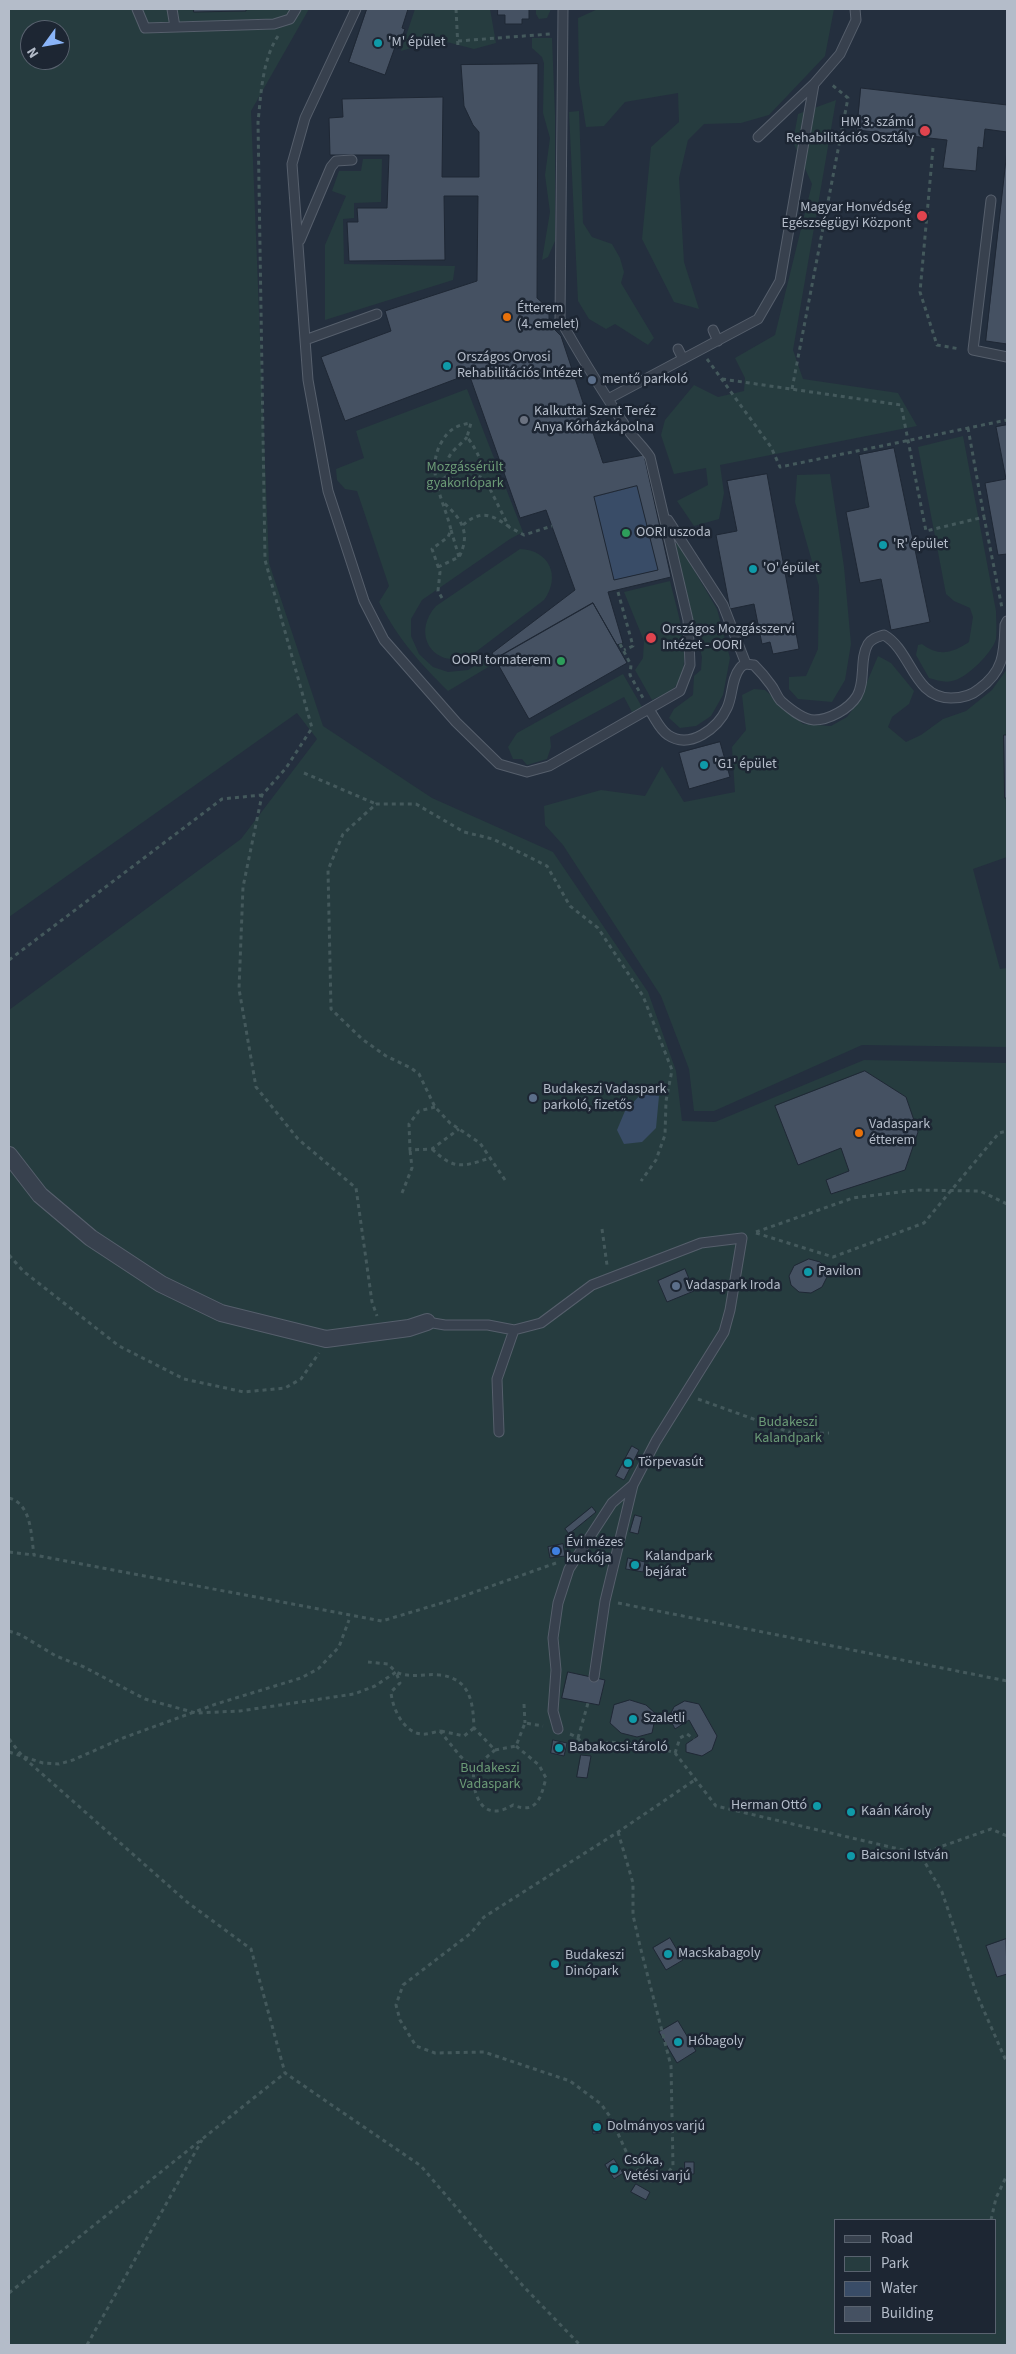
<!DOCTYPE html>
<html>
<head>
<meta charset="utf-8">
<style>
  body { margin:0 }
  #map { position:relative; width:1016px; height:2354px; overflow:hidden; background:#242f3e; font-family:"Source Sans 3",sans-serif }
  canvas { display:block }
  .frame { position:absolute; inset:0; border:10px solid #b4bcc9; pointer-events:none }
  .legend { position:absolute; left:834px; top:2219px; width:162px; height:115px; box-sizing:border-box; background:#1d2633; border:1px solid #59626f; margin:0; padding:6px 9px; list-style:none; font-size:15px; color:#b4bcc9 }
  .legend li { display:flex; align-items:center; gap:10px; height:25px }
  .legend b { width:25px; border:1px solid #59626f }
  .north { position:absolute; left:20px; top:20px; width:50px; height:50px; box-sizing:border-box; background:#1d2633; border:1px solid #59626f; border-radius:50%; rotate:238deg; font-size:14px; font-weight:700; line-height:20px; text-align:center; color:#b4bcc9 }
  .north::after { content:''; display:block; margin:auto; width:18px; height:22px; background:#8ab4f8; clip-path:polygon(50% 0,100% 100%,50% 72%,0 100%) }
</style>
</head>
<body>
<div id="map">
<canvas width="1016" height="2354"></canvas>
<div class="frame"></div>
<ul class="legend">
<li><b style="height:6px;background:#38414e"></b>Road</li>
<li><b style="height:14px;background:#263c3f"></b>Park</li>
<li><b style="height:14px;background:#394c67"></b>Water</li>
<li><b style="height:14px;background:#455162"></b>Building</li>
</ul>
<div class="north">N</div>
</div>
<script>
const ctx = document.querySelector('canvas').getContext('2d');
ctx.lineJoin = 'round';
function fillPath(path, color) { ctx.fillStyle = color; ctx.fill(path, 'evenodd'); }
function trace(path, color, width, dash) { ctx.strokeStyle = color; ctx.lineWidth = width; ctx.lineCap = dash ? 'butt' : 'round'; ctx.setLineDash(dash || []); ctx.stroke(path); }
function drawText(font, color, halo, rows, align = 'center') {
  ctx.font = font + ' "Source Sans 3",sans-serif'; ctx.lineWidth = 5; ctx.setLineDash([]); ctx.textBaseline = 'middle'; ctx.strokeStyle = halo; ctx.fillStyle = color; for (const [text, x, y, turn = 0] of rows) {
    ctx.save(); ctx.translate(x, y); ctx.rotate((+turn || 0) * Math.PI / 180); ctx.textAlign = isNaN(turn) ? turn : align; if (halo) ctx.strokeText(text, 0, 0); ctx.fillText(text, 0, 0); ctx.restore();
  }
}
const green = new Path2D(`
  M9,9H309L251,111L269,563L323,726L432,798L553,852L648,992L676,1071L682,1121L715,1122L864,1060L1007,1063V2345H9V1010L241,839L317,739L297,713L9,917ZM30,30H60V60H30ZM835,2220H995V2333H835Z
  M415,9H490L496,43L474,49L439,40L401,51Z
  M536,9H551L547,18L539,19L536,14Z
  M598,9H834L825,56L769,115L741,123L704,124L688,140L679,178L684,262L699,309L674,302L642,239L651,147L679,122L678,93L625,102L604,126L586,127L579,83L578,18Z
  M532,38H552L555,115V241L548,257L542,260L550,212L545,175L550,138L543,113L544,63L542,57L532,48Z
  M836,100L793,350L803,379L898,393L917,426L720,465L724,493L719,519L694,526L677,501L708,485L706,468L674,474L661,435L665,420L694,385L718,397L744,391L745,378L735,358L775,335L812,184L793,142L798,114Z
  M579,111L583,223L592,237L612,244L620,258L624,272L621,283L654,338L648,345L615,324L606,329L589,319L578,301L569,112Z
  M363,159H382L381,202L354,203V218L343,219L344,264L455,266L453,280L325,320V245L346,196L332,191L339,171H361Z
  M467,389L523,532L510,539L422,600L411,619V636L419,654L433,667L448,672L468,670L490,656L495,663L448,691C418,661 399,640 379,602L389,586L357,491L345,489L337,480L336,469L364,458L356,431Z
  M963,436L996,611C996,620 997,630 996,639C993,652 966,679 952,681C944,683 937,680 929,678L916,655L918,645L922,644C939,657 952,653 969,642L973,617L970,608L954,601L946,594L918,447Z
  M830,474L844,567L851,644L845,680L832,702L798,699L789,689V677L806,676L818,649L819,586L795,502L797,475Z
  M675,543L679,545L717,609L730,658L723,695L711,716L696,726L680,728L669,718L674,709L693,695L694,676L701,670L702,657Z
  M520,549C550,550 561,577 544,600L473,654C437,673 409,636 436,606Z
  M670,581C676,608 696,664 675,687C670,693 659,696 652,700L635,670L643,658L644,641L624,592Z
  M878,656L891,663L914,691L909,704L892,717L888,727L906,742L921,735L943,719L966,711L992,690L1007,669V857L973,869L1000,969L1007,968V1047L862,1045L714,1111H694L689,1069L661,996L563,845L545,825L544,806L601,790L645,796L662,766L684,802L735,792L732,747L746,730L742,695L754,689L765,690L803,724L831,726L847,717L859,701Z
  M623,674L642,707L632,712L624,697L550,737L551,747L547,759L527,765L522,759H513L508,747L517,733Z`);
const water = new Path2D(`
  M637,486L658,570L614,580L594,497Z
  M643,1092L659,1096L656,1128L642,1142L624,1144L617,1130L625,1111Z`);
const building = new Path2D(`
  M194,9H246V11L194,12Z
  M367,9H408L402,28L405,29L398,49L395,47L385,75L349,62Z
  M498,9H529V19H522V24H505V15H498Z
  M538,64L537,298L545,305L549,314V324L561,336L603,463L644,455L671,577L608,592L623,643L617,645L593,603L495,659L492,653L575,590L546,510L520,518L469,374L345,421L321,357L391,331L385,311L477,281L478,196H444L445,260L349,261L347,222H358L357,208H387L389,155H330L329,118L343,117L342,99L443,97L442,177H479V132L473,125L464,106L461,65ZM637,486L658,570L614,580L594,497Z
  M861,88L1007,105V132L985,129L983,148L978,147L976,171L943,168L947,140L857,130Z
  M1007,151V344L986,341Z
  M1007,425V554L998,555L985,483L1006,479L996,427Z
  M894,448L930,622L891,630L881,579L860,583L846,512L869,507L859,455Z
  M767,474L799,649L773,654L770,642L762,644L754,604L730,609L716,535L737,531L727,481Z
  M593,603L627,663L529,719L495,659Z
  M1004,735H1007V798H1005Z
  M720,742L730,777L689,789L679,753Z
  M865,1071L906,1097L918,1132L905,1170L831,1194L826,1180L849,1171L841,1148L798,1165L775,1106Z
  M809,1259L820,1262L825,1267L827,1277L822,1287L811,1293L799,1292L791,1285L789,1276L794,1266Z
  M685,1269L694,1291L667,1302L658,1281Z
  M632,1446L639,1450L624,1480L616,1476Z
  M592,1507L596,1512L569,1534L565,1529Z
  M635,1515L642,1517L638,1534L630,1532Z
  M563,1544L565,1556L550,1558L548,1547Z
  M628,1558L645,1562L643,1572L626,1569Z
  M568,1672L605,1680L599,1705L562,1698Z
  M630,1700L646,1705L656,1714L652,1733L637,1737L621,1733L610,1723L614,1705Z
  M685,1701L699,1704L717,1736L712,1750L702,1756L686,1752V1744L698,1736L689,1720L675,1729L669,1717L674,1707Z
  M553,1740L567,1743L564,1756L551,1753Z
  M581,1755L591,1756L587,1778L577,1777Z
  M670,1938L683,1960L666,1970L653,1948Z
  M1006,1939L1007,1974L997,1977L986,1946Z
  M678,2021L696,2051L677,2063L659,2032Z
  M600,2121L601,2133L593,2134L592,2122Z
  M614,2159L623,2173L614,2179L605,2165Z
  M685,2162H694V2174H685Z
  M636,2184L650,2192L646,2200L631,2192Z`);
const path = new Path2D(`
  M456,9L458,48
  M278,36C262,60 261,95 258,122L265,560L312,728L286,768L262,795L243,887L239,989L256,1087L298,1139L356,1188L372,1302L377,1316
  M458,41L550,34
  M933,148L920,292L937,345L960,349
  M707,359L771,447L780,467L1007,420
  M722,379L901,405L926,531L984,517L1002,608
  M792,389L848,98L831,84
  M968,428L984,517
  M477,482L488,485L509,527L524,535L552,526
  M437,484L449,474
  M463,525C480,510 491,514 508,526
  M451,530L459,557
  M438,567L459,557C471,534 462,519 444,503
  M618,592L633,646L624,650
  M442,598L438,591L440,572L432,549L448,537L451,530C444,500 425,472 441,443C448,430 456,425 471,423L467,437C514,499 432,493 449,457C453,449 462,444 467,437
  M620,644L631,665L630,675L643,698
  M304,773L376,804
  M9,960L222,799L262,795
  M435,1107L419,1111L409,1124L410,1150L432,1149L459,1129
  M432,1149C454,1170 462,1167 490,1158
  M505,1180L480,1143L450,1123L435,1107L419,1074L411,1068L386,1056L362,1039L331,1009L328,870L343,834L376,804H416L464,832L493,839L547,866L570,906L598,928L643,996L672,1070L666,1101L665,1135L656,1160L641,1181
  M402,1193L412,1168L410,1150
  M602,1229L607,1265
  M756,1232L853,1198L915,1190L980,1191L1007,1204
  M756,1233L833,1257L924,1223L999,1133L1007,1131
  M9,1255L23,1271L119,1346L184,1379L244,1392L285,1388L301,1379L319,1353
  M698,1399L795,1434L829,1433
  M9,1498C32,1504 31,1536 34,1555L382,1621L455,1599L556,1563
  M9,1552L34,1555
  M618,1603L1007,1681
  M9,1631L21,1635L56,1656L84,1667L145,1699L196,1713L240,1711L354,1694L375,1686L396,1672L388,1664L368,1662
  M524,1704L525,1723
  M441,1731L464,1736L474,1728
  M570,1734C580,1738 583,1745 594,1749L608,1742L654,1746L675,1753L716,1806L920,1854L942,1892L977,1995L1007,2063
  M578,1738L588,1703
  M9,1739L23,1757L187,1902L251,1949L285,2073L421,2166L524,2287L580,2345
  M516,1746L539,1765L546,1778C541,1797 537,1815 513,1805C482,1824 471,1794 474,1768L460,1756L440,1731C434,1732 426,1735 421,1734C403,1732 392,1707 391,1692L400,1683L396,1672C411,1679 424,1673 440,1675C471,1679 473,1703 474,1728L495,1750L516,1746L525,1723L543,1726
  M9,1752L43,1763L59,1764L73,1760L123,1738L216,1704L301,1678L318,1669L339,1647L349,1620
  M675,1753L680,1738L687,1734L694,1739
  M474,1768L495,1750
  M618,1832L633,1883V1915L640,1946L671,2066L673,2166L665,2177L651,2181L641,2174L629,2158L611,2118L601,2104L570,2081L484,2052L435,2053L416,2046L400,2020L396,2005L403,1985L471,1933L484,1917L618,1832L696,1779
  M920,1854L991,1829L1007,1836
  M991,2220L996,2198L1007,2175
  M9,2293L285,2073
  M87,2345L202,2140`);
const service = new Path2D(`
  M137,9L145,28L274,24L290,19L296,9
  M172,9L175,27
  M356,9L305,118L292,164L308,380L328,491L364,601L384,640L456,722L499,764L527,772L549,766L680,691L690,665L688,620L650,457C643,446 633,438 626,427C603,392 580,356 560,319L563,9
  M758,137L814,84
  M991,200L973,350L1007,357
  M300,240L331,167L336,161L352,160
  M713,330L718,341
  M305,340L377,314
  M678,349L683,359
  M608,399L758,319L780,281L814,84L840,54L856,20L855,9
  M668,520L723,605L746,664
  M650,711C655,718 660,730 668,735C690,750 718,728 727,708C733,696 731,679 740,668C744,663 748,664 754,665C760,671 766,678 771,685C775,690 777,697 781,701C790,709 802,719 814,720C829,720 849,709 857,696C866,681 859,659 868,644C872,638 878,637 884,635C912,651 913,698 951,698C961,698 971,696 979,689C1004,671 1004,653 1005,625L1007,621
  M427,1322L445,1325H488L514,1330L541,1323L592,1285L701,1243L742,1238L730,1310L724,1332L656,1441L633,1485L605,1601L594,1677
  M499,1432L497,1379L514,1330
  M558,1729L553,1711L556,1670L553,1638L558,1603L569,1569L612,1503L633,1485`);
const minor = new Path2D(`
  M9,1155L40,1195L91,1238L161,1284L221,1313L326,1339L409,1328L427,1322`);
const markers = [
  [378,43,5,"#0f9aa8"],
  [925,131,6,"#e0444e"],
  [922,216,6,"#e0444e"],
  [507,317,5,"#e8710a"],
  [447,366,5,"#0f9aa8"],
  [592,380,5,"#5c6f8a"],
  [524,420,5,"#6b7280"],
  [626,533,5,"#2e9e5b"],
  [883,545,5,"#0f9aa8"],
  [753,569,5,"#0f9aa8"],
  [651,638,6,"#e0444e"],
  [561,661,5,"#2e9e5b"],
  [704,765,5,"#0f9aa8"],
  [533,1098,5,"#5c6f8a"],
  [859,1133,5,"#e8710a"],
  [808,1272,5,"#0f9aa8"],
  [676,1286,5,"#5c6f8a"],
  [628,1463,5,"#0f9aa8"],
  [556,1551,5,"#3f7fe0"],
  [635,1565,5,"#0f9aa8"],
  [633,1719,5,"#0f9aa8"],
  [559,1748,5,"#0f9aa8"],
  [817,1806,5,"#0f9aa8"],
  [851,1812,5,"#0f9aa8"],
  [851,1856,5,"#0f9aa8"],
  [668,1954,5,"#0f9aa8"],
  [555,1964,5,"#0f9aa8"],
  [678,2042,5,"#0f9aa8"],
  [597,2127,5,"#0f9aa8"],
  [614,2169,5,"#0f9aa8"]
];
const poiNames = [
  ["'M' épület",388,43],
  ["HM 3. számú",914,123,"right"],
  ["Rehabilitációs Osztály",914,139,"right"],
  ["Magyar Honvédség",911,208,"right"],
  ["Egészségügyi Központ",911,224,"right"],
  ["Étterem",517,309],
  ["(4. emelet)",517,325],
  ["Országos Orvosi",457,358],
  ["Rehabilitációs Intézet",457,374],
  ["mentő parkoló",602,380],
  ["Kalkuttai Szent Teréz",534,412],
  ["Anya Kórházkápolna",534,428],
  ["OORI uszoda",636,533],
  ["'R' épület",893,545],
  ["'O' épület",763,569],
  ["Országos Mozgásszervi",662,630],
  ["Intézet - OORI",662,646],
  ["OORI tornaterem",551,661,"right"],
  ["'G1' épület",714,765],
  ["Budakeszi Vadaspark",543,1090],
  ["parkoló, fizetős",543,1106],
  ["Vadaspark",869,1125],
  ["étterem",869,1141],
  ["Pavilon",818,1272],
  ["Vadaspark Iroda",686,1286],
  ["Törpevasút",638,1463],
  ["Évi mézes",566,1543],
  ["kuckója",566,1559],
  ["Kalandpark",645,1557],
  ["bejárat",645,1573],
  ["Szaletli",643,1719],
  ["Babakocsi-tároló",569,1748],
  ["Herman Ottó",807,1806,"right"],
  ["Kaán Károly",861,1812],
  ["Baicsoni István",861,1856],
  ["Macskabagoly",678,1954],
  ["Budakeszi",565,1956],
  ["Dinópark",565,1972],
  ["Hóbagoly",688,2042],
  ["Dolmányos varjú",607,2127],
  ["Csóka,",624,2161],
  ["Vetési varjú",624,2177]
];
const parkNames = [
  ["Mozgássérült",465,468],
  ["gyakorlópark",465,484],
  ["Budakeszi",788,1423],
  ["Kalandpark",788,1439],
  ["Budakeszi",490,1769],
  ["Vadaspark",490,1785]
];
fillPath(green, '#263c3f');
fillPath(water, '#394c67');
fillPath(building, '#455162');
trace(building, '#1f2835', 1);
trace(service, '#565f6c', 11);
trace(minor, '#565f6c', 18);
trace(path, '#44595c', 3, [4, 4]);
trace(service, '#38414e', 9);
trace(minor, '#38414e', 16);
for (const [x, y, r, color] of markers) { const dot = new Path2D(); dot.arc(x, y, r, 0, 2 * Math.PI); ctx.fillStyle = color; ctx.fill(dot); trace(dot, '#1d2633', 2); }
drawText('14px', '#b4bcc9', '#1d2633', poiNames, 'left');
drawText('14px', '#6b9a76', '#1d2633', parkNames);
</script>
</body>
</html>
